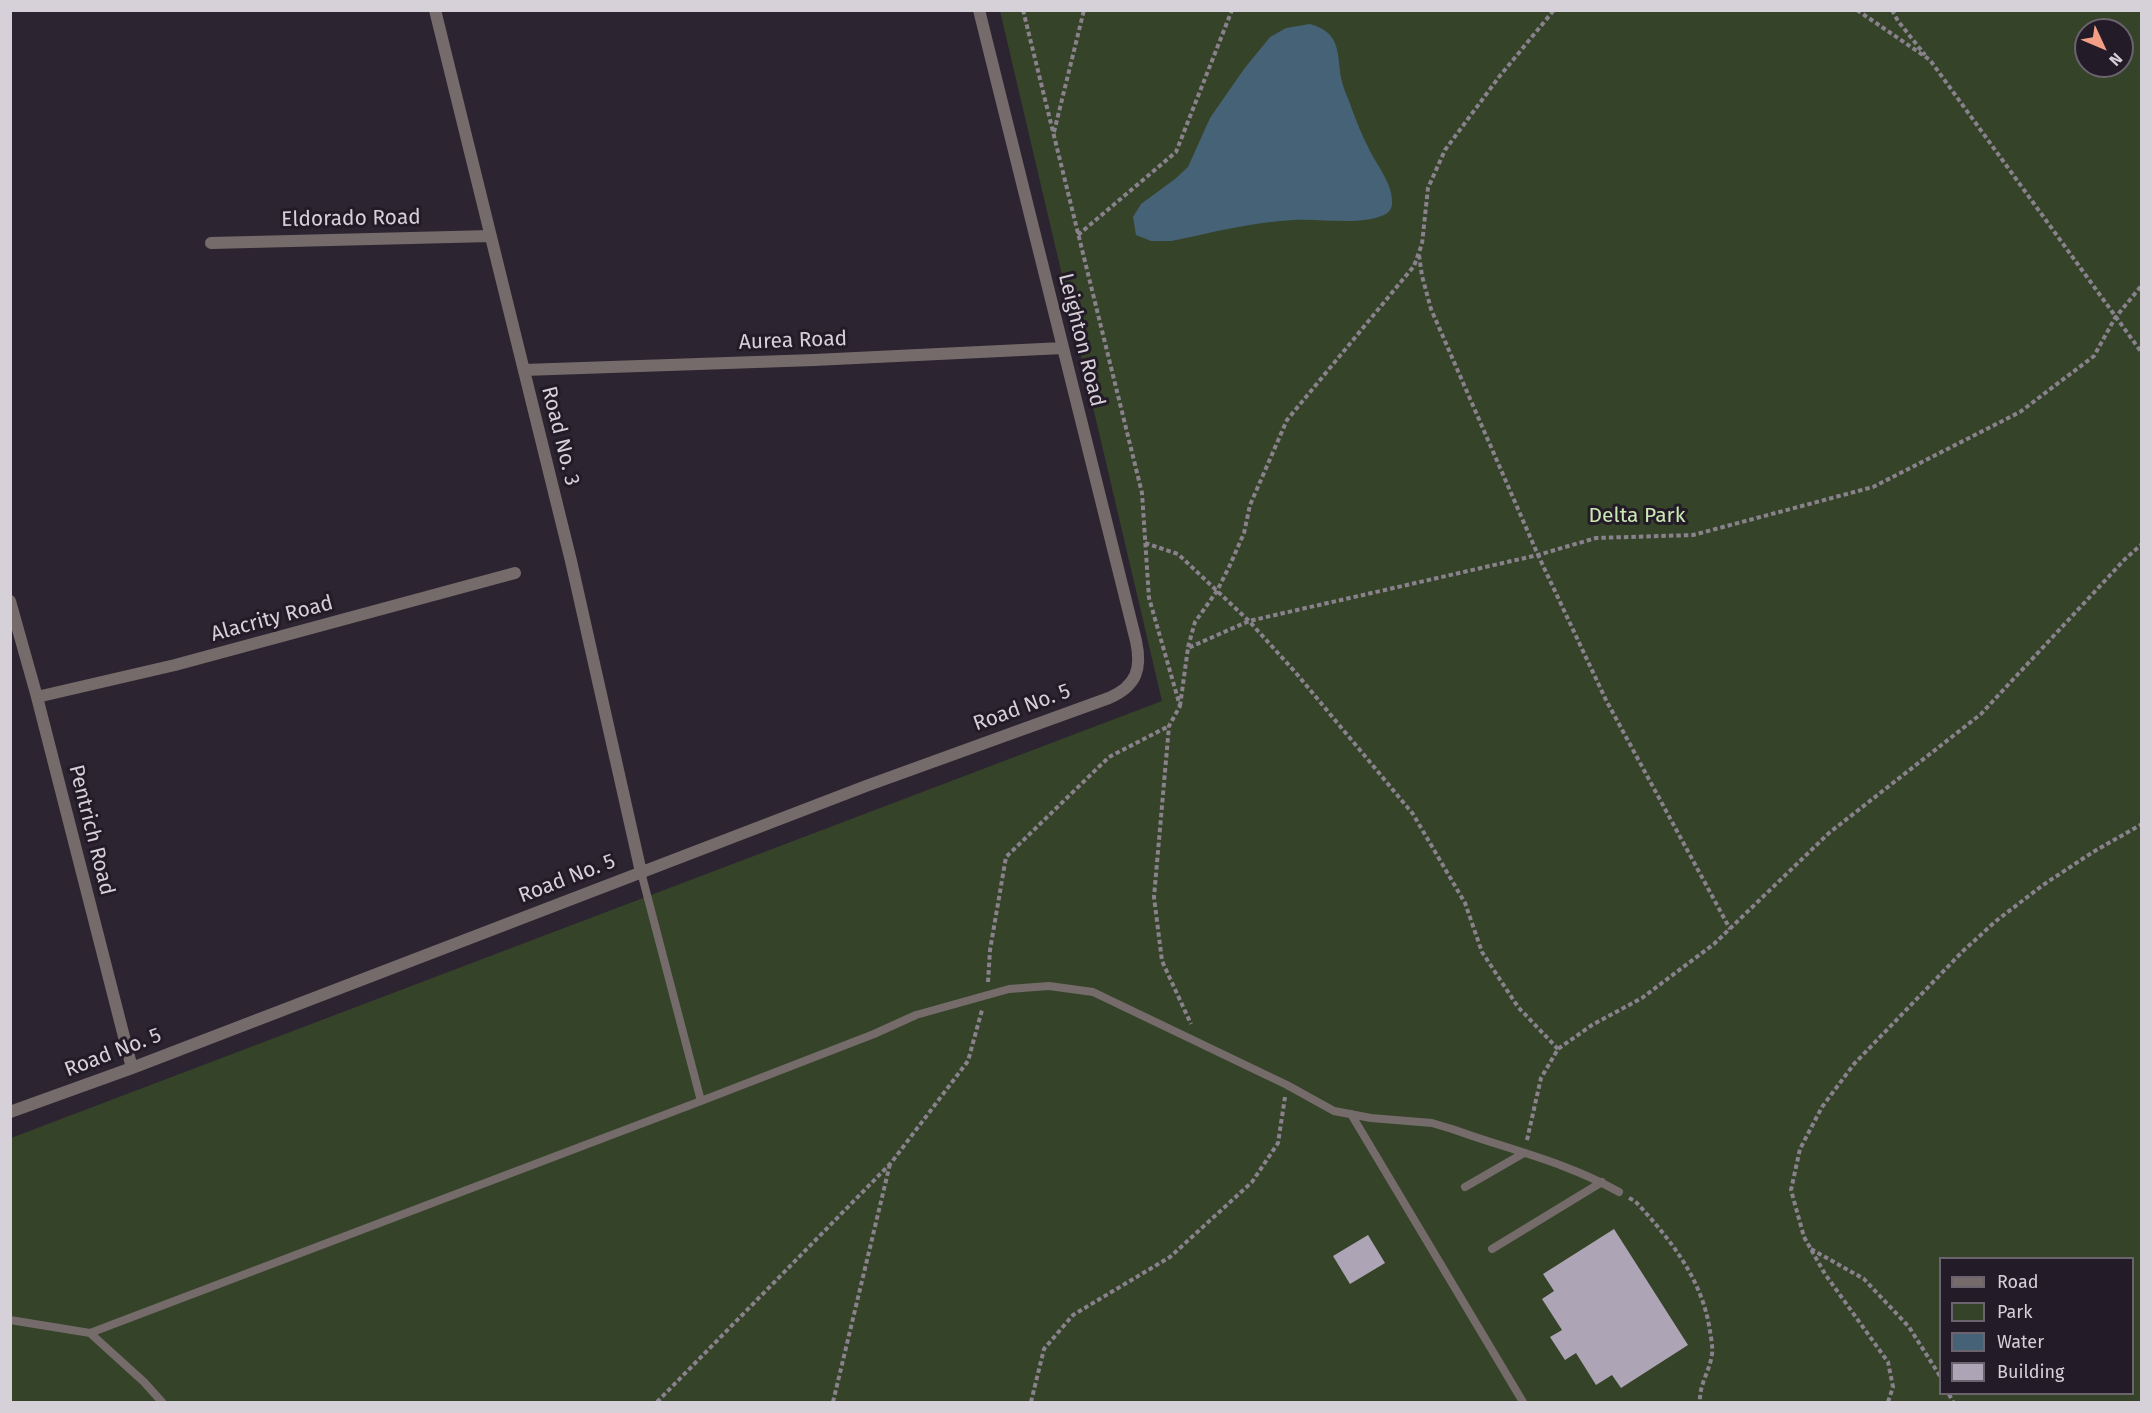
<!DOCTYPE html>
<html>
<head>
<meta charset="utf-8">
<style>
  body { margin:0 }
  #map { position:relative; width:2152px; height:1413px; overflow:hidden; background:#2d2431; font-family:"Fira Sans",sans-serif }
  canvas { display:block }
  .frame { position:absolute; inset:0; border:12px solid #d6d0d9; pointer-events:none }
  .legend { position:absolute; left:1939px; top:1257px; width:195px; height:138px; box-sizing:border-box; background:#231b27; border:2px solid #6b636e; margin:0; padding:8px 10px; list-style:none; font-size:18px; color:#d6d0d9 }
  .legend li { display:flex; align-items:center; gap:12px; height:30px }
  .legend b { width:30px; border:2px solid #6b636e }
  .north { position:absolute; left:2074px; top:18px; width:60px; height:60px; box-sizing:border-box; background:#231b27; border:2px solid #6b636e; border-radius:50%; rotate:134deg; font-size:16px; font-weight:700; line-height:24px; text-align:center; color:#d6d0d9 }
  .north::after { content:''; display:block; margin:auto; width:21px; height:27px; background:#f39f86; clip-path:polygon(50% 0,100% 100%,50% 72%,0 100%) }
</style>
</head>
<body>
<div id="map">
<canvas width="2152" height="1413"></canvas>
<div class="frame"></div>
<ul class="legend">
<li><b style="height:8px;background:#746b6a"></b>Road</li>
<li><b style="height:16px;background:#354329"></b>Park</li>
<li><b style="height:16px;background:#466276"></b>Water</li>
<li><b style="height:16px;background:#ada4b5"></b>Building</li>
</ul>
<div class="north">N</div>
</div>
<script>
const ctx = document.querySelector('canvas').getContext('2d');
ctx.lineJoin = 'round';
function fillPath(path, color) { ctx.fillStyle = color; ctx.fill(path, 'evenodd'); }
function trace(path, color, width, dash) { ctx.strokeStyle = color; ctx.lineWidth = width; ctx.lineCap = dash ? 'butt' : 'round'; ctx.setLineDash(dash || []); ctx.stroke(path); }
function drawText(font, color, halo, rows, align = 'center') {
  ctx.font = font + ' "Fira Sans",sans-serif'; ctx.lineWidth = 6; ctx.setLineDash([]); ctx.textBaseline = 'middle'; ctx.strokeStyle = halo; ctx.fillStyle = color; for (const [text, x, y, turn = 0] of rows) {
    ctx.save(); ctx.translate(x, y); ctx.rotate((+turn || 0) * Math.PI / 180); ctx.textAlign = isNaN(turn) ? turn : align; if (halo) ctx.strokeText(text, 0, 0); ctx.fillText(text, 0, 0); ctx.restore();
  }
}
const green = new Path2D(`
  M1000,11H2141V1402H11V1138L1162,701ZM2086,30H2122V66H2086ZM1940,1258H2132V1394H1940Z`);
const water = new Path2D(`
  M1310,24C1341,33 1337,52 1341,78C1343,87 1347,96 1350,104C1356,120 1362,136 1370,151C1378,167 1394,186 1392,205C1391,210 1388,213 1384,215C1359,226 1321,218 1293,220C1252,222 1211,233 1171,241H1151L1136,235L1133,217L1141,204L1175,179L1188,167L1210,118L1244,69L1270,37L1286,28Z`);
const building = new Path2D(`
  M1614,1229L1688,1345L1621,1388L1612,1375L1596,1385L1576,1353L1565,1360L1550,1337L1562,1330L1542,1299L1554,1291L1543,1274Z
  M1368,1235L1385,1263L1350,1284L1333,1256Z`);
const path = new Path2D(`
  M1023,10L1142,493L1149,598L1180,706L1169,726L1154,897L1162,961L1191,1024
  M1857,10L1930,60L2142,353
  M1892,10L1898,21L1925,55
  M1054,132L1084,10
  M1078,235L1176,152L1232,10
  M1419,255L1422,276L1431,309L1538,555L1606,700L1730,929
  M1145,543L1178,554L1249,621L1296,673L1413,814L1465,903L1482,952L1518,1007L1558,1049
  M1188,647L1195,622L1217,591L1230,565L1244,533L1250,505L1287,420L1414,266L1422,244L1428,188L1445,150L1499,77L1554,10
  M1180,706L1188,648L1249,621L1538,555L1596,538L1693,535L1873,487L2020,412L2094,356L2115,318L2142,285
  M988,982L990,950L1006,857L1109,757L1169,726
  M1527,1140L1541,1078L1558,1049L1592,1025L1642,998L1714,944L1829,833L1981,714L2125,559L2142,544
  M1629,1198L1635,1201C1670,1239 1702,1278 1710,1331C1711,1338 1713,1347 1712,1354C1710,1371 1699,1384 1700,1402
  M1811,1249L1864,1279L1909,1327L1940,1376
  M1949,1394L1953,1402
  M657,1402L891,1163L968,1061L982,1010
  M833,1402L890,1164
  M1031,1402L1044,1349L1073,1315L1170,1257L1252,1182L1278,1143L1285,1097
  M1888,1402L1893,1387L1888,1362L1825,1274L1804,1237L1791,1190L1800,1149L1822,1107L1854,1064L1963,951L1996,921L2043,885L2093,852L2142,824`);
const service = new Path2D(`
  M641,872L701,1101L874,1034L916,1015L1009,989L1049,986L1093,992L1287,1085L1334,1111L1371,1118L1432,1123L1452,1129C1507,1149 1567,1162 1619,1192
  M1351,1114L1523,1402
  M1465,1187L1524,1153
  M1492,1249L1602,1182
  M10,1320L90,1333L701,1101
  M90,1333L144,1382L162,1402`);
const minor = new Path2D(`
  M435,10L571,561L641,872
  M211,243L491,236
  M524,370L814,360L1063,348
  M10,601L37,697L132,1068
  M37,697L175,665L515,573
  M10,1112L132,1068L866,786L1109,698C1137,686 1142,668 1136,641L979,10`);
const streetNames = [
  ["Eldorado Road",351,219,-1],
  ["Leighton Road",1081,340,76],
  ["Aurea Road",793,341,-2],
  ["Road No. 3",560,436,76],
  ["Alacrity Road",272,619,-15],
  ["Road No. 5",1022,708,-20],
  ["Pentrich Road",91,830,76],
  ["Road No. 5",567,879,-21],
  ["Road No. 5",113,1053,-21]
];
const parkNames = [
  ["Delta Park",1637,516]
];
fillPath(green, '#354329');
fillPath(water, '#466276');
fillPath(building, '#ada4b5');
trace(path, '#89828d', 4, [4.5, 3]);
trace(service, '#746b6a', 8);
trace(minor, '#746b6a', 12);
drawText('21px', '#d6d0d9', '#231b27', streetNames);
drawText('21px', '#cbe7b2', '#231b27', parkNames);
</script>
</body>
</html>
